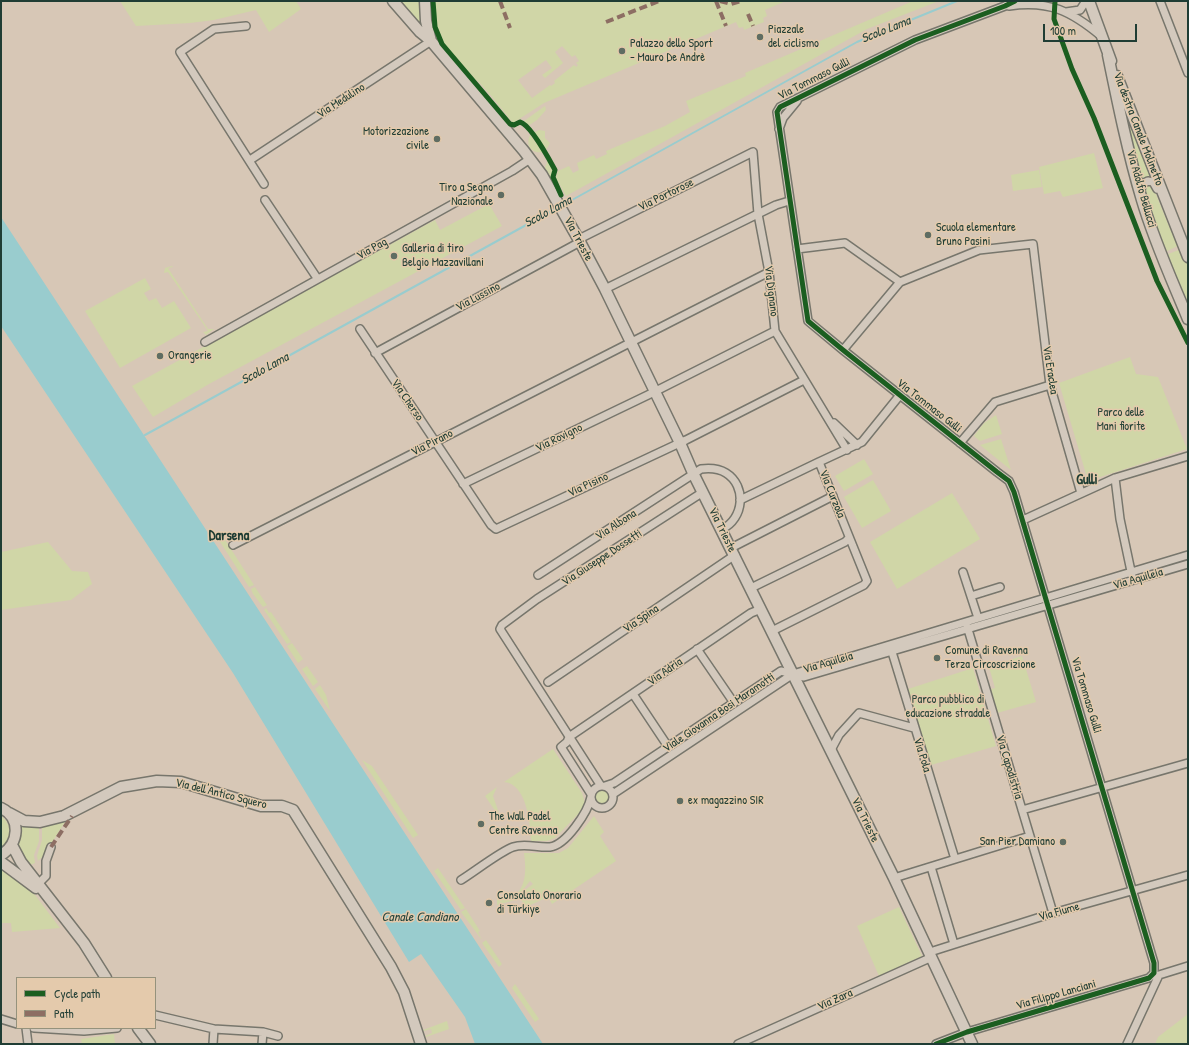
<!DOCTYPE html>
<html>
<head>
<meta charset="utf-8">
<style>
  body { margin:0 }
  #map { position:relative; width:1189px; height:1045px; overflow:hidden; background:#d7c7b6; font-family:"Patrick Hand",sans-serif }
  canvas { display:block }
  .frame { position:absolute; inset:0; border:2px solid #1f3d34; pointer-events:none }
  .legend { position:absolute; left:16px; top:977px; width:140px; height:52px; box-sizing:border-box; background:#e4caac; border:1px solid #95927c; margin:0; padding:5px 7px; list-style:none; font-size:12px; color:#1f3d34 }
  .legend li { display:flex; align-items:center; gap:8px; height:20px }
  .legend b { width:20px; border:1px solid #95927c }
  .scale { position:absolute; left:1043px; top:24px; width:94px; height:18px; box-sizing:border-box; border:2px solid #1f3d34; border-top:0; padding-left:5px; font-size:12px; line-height:14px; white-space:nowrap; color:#1f3d34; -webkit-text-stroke:3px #e4caac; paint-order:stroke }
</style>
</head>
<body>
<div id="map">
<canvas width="1189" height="1045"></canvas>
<div class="frame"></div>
<ul class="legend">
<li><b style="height:5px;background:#1b5e20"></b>Cycle path</li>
<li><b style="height:5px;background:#8d6e63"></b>Path</li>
</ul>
<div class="scale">100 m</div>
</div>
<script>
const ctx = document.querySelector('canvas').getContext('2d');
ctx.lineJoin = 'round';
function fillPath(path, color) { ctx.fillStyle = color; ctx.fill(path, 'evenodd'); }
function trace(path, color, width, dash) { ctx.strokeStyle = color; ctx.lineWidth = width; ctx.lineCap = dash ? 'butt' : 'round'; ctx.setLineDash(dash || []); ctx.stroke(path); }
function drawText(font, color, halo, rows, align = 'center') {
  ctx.font = font + ' "Patrick Hand",sans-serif'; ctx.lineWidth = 3; ctx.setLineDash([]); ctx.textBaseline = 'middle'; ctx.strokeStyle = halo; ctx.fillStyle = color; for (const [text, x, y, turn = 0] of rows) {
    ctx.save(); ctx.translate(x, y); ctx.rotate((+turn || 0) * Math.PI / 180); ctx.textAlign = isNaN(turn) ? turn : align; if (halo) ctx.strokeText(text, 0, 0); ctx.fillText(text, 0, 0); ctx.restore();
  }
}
const green = new Path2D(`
  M120,1H296L301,9L269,32L256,10L214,20L190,23L136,26Z
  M397,1H422L426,32Z
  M429,1H786L765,10L767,16L763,18L764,22L744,30L743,27L739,28L736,22L544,103L513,123L493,98L477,80L475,81L439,41L434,33L431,23ZM562,46L572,57L575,55L579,61L576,63L578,65L576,67L574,65L554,81L555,83L551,86L550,85L532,98L518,80L546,60L552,68L542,75L545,78L563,63L555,52Z
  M913,1H939L867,29L566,196L556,178L558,171L569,166L573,173L579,170L577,163L594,155L596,159L607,154L606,151L665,126L690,112L686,101L746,76L745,73Z
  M545,106L546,110L537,120L528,126L524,121Z
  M1134,127L1153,179H1144L1140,182L1128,130Z
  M539,130L545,131V138L550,143L546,150L533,133Z
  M530,135L543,152C532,154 525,146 530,135Z
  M1094,153L1103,188L1063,197L1060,191L1044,194L1039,167Z
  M548,160L553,169L551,177L554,184L544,170Z
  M1039,170L1042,187L1013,191L1011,175Z
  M1151,185L1153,187L1170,229L1180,245L1165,252L1142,191L1145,186Z
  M489,204L502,226L209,384L153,417L132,386L435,220L440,230Z
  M1181,249L1188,266V312L1166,255Z
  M172,266L173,267L168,268L208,329H214L206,335L203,332L208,331L168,272L164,273L165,268Z
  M145,278L151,289L144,293L149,301L156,298L162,308L174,301L191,328L120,368L85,311Z
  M1130,357L1136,374L1158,377L1187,449L1094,479L1086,474L1059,383Z
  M996,415L1002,434L980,441L974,436L984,423Z
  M1001,439L1011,470L980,445Z
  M864,459L873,474L844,491L835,476Z
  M873,480L891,511L862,528L844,497Z
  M952,493L980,539L897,589L870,542Z
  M215,534L222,535L254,585L249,587Z
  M48,542L72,571L88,572L92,584L71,600L1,610V552Z
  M255,587L267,605L263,607L253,594L251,589Z
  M266,608L269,613L271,612L291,642L287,644L264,610Z
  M292,643L303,659L298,663L287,646Z
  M1022,656L1036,702L997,713L991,689L995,688L989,667Z
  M307,666L318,682L313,686L302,669Z
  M973,668L996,746L931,765L908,689Z
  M320,685L326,695L330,711L315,689Z
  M553,749L582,793L585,803L583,809L555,838L547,841H531C530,823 527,784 504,782Z
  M362,760L372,766L418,835L413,838Z
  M497,787L493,796L499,813L496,812L485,796Z
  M595 797a7 7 0 1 1 14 0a7 7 0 1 1-14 0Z
  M1,816C13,824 12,841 1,849Z
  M70,816C57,830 51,850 38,861L37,856L42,840V826Z
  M594,816L604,832L600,836L616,861L552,904L548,897L526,907L520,898L525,890L533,884L530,881L515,900L497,905V899L515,896C527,884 526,869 524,853H559L568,848Z
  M18,822L39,826V841L34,855L35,863L30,865L27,864L18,847L20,830Z
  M1,868L32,891L60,928L12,932L11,923H1Z
  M438,868L465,908L461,910L434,871Z
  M899,907L922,956L879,976L857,926Z
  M466,909L480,931L478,932L482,940L461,912Z
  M486,940L502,964L499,967L482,943Z
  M515,984L539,1019L535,1022L512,988Z
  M1188,1014V1044H1155L1158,1037Z
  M447,1021L449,1029L426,1037L425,1036L432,1033L431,1029L424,1031L423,1030Z
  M114,1034L115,1044H82L81,1039Z`);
const water = new Path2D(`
  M1,217L543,1044H475L465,1017L421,954L409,962L233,673L1,326Z`);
const stream = new Path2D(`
  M563,205L857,42L957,1
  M145,435L557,208`);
const street = new Path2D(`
  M1160,1L1188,73
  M1009,6C1049,0 1071,11 1101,36
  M1066,12L1080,10L1086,1
  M246,26L214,29L180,52L264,184
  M779,129L783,118L797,101
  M250,160L431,41
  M1141,191L1142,184L1148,181L1153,182L1157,189
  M265,200L317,278
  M579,239L753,152L758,214L769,272L775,331L847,450
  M797,249L845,243L900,282
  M605,289L776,205L789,201
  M360,329L491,525L496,529L686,440L804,380
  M205,342L512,171L530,159
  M843,350L900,282L979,250L1033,244L1050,385L1081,493
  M375,353L580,242
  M834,423L857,445
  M960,443L995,402L1050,385
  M1115,478L1120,519L1132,576
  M463,484L648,395L775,331
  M740,500L819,462
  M1023,520L1115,478L1188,456
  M233,545L769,272
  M731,548L833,496
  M963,572L978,618
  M538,575L701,469C709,468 718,468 726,473C747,486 744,519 722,529
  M751,588L845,542L849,538
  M971,596L1000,587
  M967,626L1053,913
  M772,631L864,585L867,581L819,462L862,442L900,395
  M697,649L734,703
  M892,652L955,859
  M548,682L735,555
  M633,694L669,748
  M569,737L751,613L761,609
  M569,737L567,742L561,747L591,794
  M831,750L839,735L859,713L914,728
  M591 797a11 11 0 1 1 22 0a11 11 0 1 1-22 0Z
  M601,786L500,629L502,625L537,599L703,492
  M605,786L614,783L781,671L804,677L1188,564
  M613,794L793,674L1188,555
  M1022,810L1188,763
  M931,867L954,944
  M894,878L1030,836
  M461,880C474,872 501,851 513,847C525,843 538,848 550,847C566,845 588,812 591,797
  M35,884H38L46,876V861L51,847
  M930,952L1053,913L1188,875
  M155,1015L214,1029L263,1032L278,1036
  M1,1019L17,1024
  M26,1028L28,1044
  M34,1028L84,1031L117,1028
  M213,1044L214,1029
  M262,1044L263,1032
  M738,1044L932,957
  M936,1044L967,1032L1149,978L1154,973V963L1014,492L1009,481L997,472L843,350L808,321L777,112L780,107L915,40L1005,6L1015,1
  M1127,1044L1159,975L1188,966`);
const secondary = new Path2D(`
  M393,1L420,32L431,41L524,151L542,175L580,242L605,289L680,443L693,473L894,878L972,1044
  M425,1L426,21L431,41
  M1089,1L1111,61
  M1108,55C1118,104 1128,153 1142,200C1154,241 1172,280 1188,319
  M1117,76L1188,257
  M1,808C22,818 19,844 1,855
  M9,813L24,821L40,822L64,816L121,787L157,781L181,782L261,806H282L293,810L391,967L404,992L421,1044
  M12,845L21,862L84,943L106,978
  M1,862L36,888
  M138,1028L150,1044`);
const quiet = new Path2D(`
  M500,1L510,28
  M716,1L726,26
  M720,1L731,4L741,1
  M748,14L753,26
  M606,22L659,1
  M51,847L72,816`);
const cycleway = new Path2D(`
  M433,1L435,27L442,44L510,124L514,125L520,122C531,125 549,159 555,170L553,177L561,195
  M1055,1L1054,19L1072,69L1094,118L1157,281L1188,343
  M936,1044L967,1032L1149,978L1154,973V963L1014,492L1009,481L997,472L843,350L808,321L777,112L780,107L915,40L1005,6L1015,1`);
const markers = [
  [760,37,4,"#5f6d62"],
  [622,51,4,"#5f6d62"],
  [437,139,4,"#5f6d62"],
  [501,195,4,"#5f6d62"],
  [928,235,4,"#5f6d62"],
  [394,256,4,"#5f6d62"],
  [160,356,4,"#5f6d62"],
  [937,658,4,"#5f6d62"],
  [680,801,4,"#5f6d62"],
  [481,824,4,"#5f6d62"],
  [1063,842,4,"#5f6d62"],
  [489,903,4,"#5f6d62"]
];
const poiNames = [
  ["Piazzale",768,30],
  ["del ciclismo",768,44],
  ["Palazzo dello Sport",630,44],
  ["- Mauro De Andrè",630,58],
  ["Motorizzazione",429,132,"right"],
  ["civile",429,146,"right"],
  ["Tiro a Segno",493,188,"right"],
  ["Nazionale",493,202,"right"],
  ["Scuola elementare",936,228],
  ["Bruno Pasini",936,242],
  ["Galleria di tiro",402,249],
  ["Belgio Mazzavillani",402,263],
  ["Orangerie",168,356],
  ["Comune di Ravenna",945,651],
  ["Terza Circoscrizione",945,665],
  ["ex magazzino SIR",688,801],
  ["The Wall Padel",489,817],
  ["Centre Ravenna",489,831],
  ["San Pier Damiano",1055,842,"right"],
  ["Consolato Onorario",497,896],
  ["di Türkiye",497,910]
];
const streetNames = [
  ["Via Tommaso Gulli",814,79,-27],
  ["Via Medulino",341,101,-33],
  ["Via destra Canale Molinetto",1138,129,69],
  ["Via Adolfo Bellucci",1141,189,74],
  ["Via Portorose",666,195,-26],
  ["Via Trieste",578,239,62],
  ["Via Pag",372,249,-29],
  ["Via Dignano",771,291,83],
  ["Via Lussino",478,297,-28],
  ["Via Eraclea",1050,370,81],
  ["Via Cherso",407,400,56],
  ["Via Tommaso Gulli",929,406,38],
  ["Via Rovigno",559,438,-26],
  ["Via Pirano",432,443,-27],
  ["Via Pisino",588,485,-25],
  ["Via Curzola",832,494,68],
  ["Via Albona",616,525,-33],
  ["Via Trieste",722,530,64],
  ["Via Giuseppe Dossetti",602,558,-33],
  ["Via Aquileia",1138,579,-16],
  ["Via Spina",641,619,-34],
  ["Via Aquileia",828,663,-16],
  ["Via Adria",665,672,-35],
  ["Via Tommaso Gulli",1086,695,73],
  ["Viale Giovanna Bosi Maramotti",719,713,-34],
  ["Via Pola",922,755,73],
  ["Via Capodistria",1009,767,73],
  ["Via dell'Antico Squero",221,794,14],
  ["Via Trieste",865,820,64],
  ["Via Fiume",1059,912,-16],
  ["Via Filippo Lanciani",1056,995,-16],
  ["Via Zara",835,1000,-24]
];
const parkNames = [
  ["Parco delle",1121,413],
  ["Mani fiorite",1121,427],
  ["Parco pubblico di",948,700],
  ["educazione stradale",948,714]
];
const waterNames = [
  ["Scolo Lama",886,30,-22],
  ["Scolo Lama",548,212,-29],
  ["Scolo Lama",265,369,-29],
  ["Canale Candiano",420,918]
];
const quarterNames = [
  ["Gulli",1087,480],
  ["Darsena",229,536]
];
fillPath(green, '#d0d6a7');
fillPath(water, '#99ccce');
trace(stream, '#99ccce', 2);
trace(street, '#77766c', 10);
trace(secondary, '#77766c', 13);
trace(street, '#d3c9bd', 7);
trace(secondary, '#d3c9bd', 10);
trace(quiet, '#8d6e63', 4, [8, 4]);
trace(cycleway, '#1b5e20', 5);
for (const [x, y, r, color] of markers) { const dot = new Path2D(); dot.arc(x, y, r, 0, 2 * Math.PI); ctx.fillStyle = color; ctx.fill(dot); trace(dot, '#e4caac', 1.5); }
drawText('12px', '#1f3d34', '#e4caac', poiNames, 'left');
drawText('12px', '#1f3d34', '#e4caac', streetNames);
drawText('12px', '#284539', '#e4caac', parkNames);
drawText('italic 13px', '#24443c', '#e4caac', waterNames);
drawText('bold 14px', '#1f3d34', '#e4caac', quarterNames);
</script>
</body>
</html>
